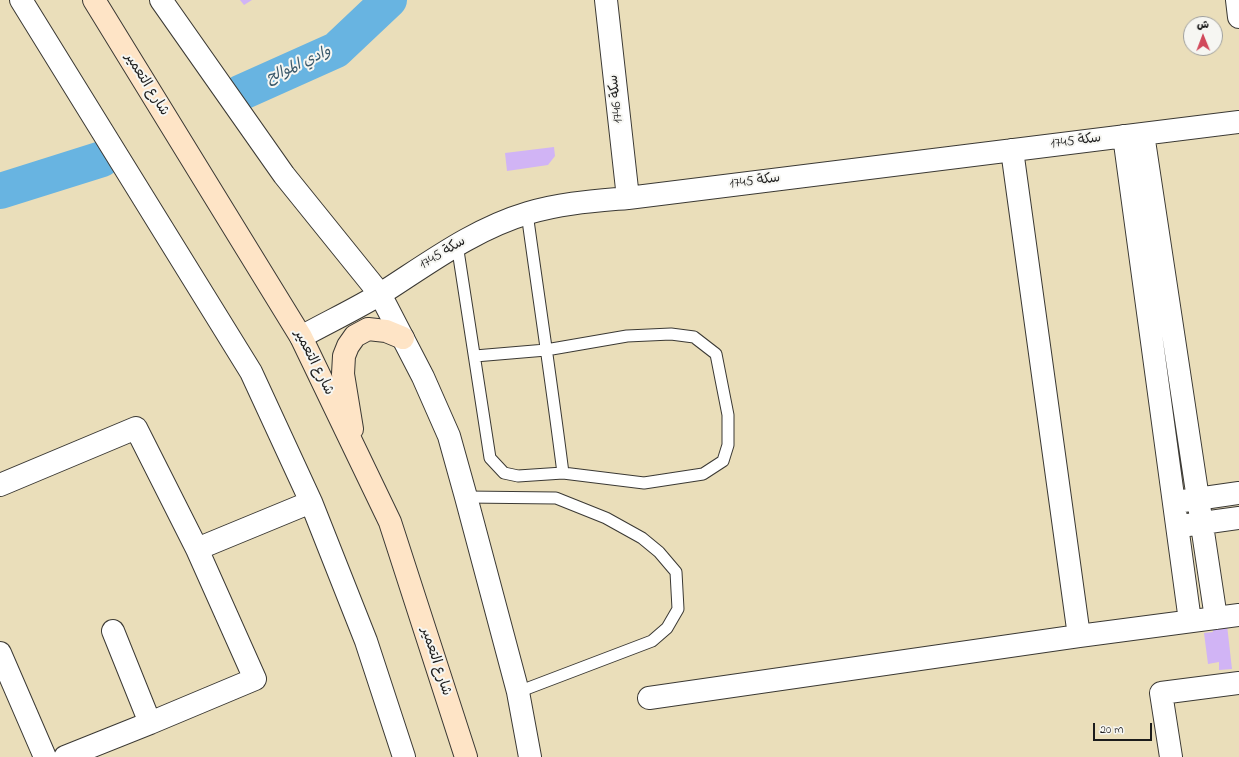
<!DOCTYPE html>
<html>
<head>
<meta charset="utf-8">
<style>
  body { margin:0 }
  #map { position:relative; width:1239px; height:757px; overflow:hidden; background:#eadeba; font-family:"Indie Flower","Playpen Sans Arabic",sans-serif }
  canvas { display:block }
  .north { position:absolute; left:1183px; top:16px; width:40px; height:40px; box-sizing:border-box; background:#f6f6f2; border:1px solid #9f9f9c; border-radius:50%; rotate:359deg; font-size:11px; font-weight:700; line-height:16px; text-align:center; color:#1c1c1c }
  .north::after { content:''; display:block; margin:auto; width:14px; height:18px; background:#d1495b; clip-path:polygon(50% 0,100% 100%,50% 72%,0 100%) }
  .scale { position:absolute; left:1093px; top:723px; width:59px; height:18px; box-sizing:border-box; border:2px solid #1c1c1c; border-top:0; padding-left:5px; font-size:12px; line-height:14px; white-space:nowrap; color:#1c1c1c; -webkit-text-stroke:3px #f6f6f2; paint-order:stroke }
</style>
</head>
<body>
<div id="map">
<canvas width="1239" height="757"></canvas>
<div class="north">ش</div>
<div class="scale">20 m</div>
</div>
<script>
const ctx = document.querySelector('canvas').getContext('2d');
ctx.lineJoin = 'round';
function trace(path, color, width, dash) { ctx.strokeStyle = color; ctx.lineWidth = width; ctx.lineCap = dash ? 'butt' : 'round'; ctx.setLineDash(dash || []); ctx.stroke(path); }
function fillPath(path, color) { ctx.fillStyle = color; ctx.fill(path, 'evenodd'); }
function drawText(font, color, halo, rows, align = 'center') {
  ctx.font = font + ' "Indie Flower","Playpen Sans Arabic",sans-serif'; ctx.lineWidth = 4; ctx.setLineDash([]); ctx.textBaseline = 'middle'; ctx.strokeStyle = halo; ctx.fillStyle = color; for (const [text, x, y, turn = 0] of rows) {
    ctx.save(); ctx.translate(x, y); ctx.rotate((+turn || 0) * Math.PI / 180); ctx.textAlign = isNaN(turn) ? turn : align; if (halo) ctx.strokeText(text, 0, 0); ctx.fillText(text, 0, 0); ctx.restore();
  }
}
const river = new Path2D(`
  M240,93L336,50L389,0
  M0,191L102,159`);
const building = new Path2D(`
  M240,0H252L244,5Z
  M554,147L555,156L548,165L507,171L505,153Z
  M1227,625L1232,669L1219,670V662L1208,664L1204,633L1213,632L1212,626Z`);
const service = new Path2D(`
  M457,244L490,458L504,473L518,476L563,473
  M475,356L546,350L627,336L671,334L694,337L716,354L728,415V445L723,461L703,474L644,483L563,473C552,386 539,300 527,213
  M466,497L556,498L606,518L642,538L659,552L676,572L678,609L667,628L652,641L518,692`);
const minor = new Path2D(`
  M21,0L251,372L311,502L366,641L404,757
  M161,0L284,175L380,294L423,377L449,436L466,497L518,692L530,757
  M606,0L628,198
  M1237,0L1239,17
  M1143,134L1216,618
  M1124,136L1190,621
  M1012,150L1079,636
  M301,337C328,322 356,309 382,293C429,263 474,229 528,213C561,203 594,201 628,198L1239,122
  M0,485L136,428L197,549L311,502
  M1183,501L1239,493
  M1188,525L1239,518
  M0,653L45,757
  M649,698L1079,636L1239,615
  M150,723L255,679L197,549
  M65,757L150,723L113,631
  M1171,757L1161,693L1239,683`);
const secondary = new Path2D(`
  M94,0L301,337L390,522L466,757
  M352,429L343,374L344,356L348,346L355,336L368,329L386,331L403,338`);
const streetNames = [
  ["شارع التعمير",146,85,58],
  ["سكة 1746",617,99,-96],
  ["سكة 1745",1076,142,-7],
  ["سكة 1745",755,182,-7],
  ["سكة 1745",443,254,-31],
  ["شارع التعمير",313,363,63],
  ["شارع التعمير",435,662,72]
];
const waterNames = [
  ["وادي الموالح",299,66,-25]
];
trace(river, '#68b4e1', 36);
fillPath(building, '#d1b4f5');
trace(service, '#3b3934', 13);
trace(minor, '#3b3934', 24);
trace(secondary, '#3b3934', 24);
trace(service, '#fff', 11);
trace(minor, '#fff', 22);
trace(secondary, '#fee4c6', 22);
drawText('14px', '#1c1c1c', '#f6f6f2', streetNames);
drawText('italic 15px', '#3a596b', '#f6f6f2', waterNames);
</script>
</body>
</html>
